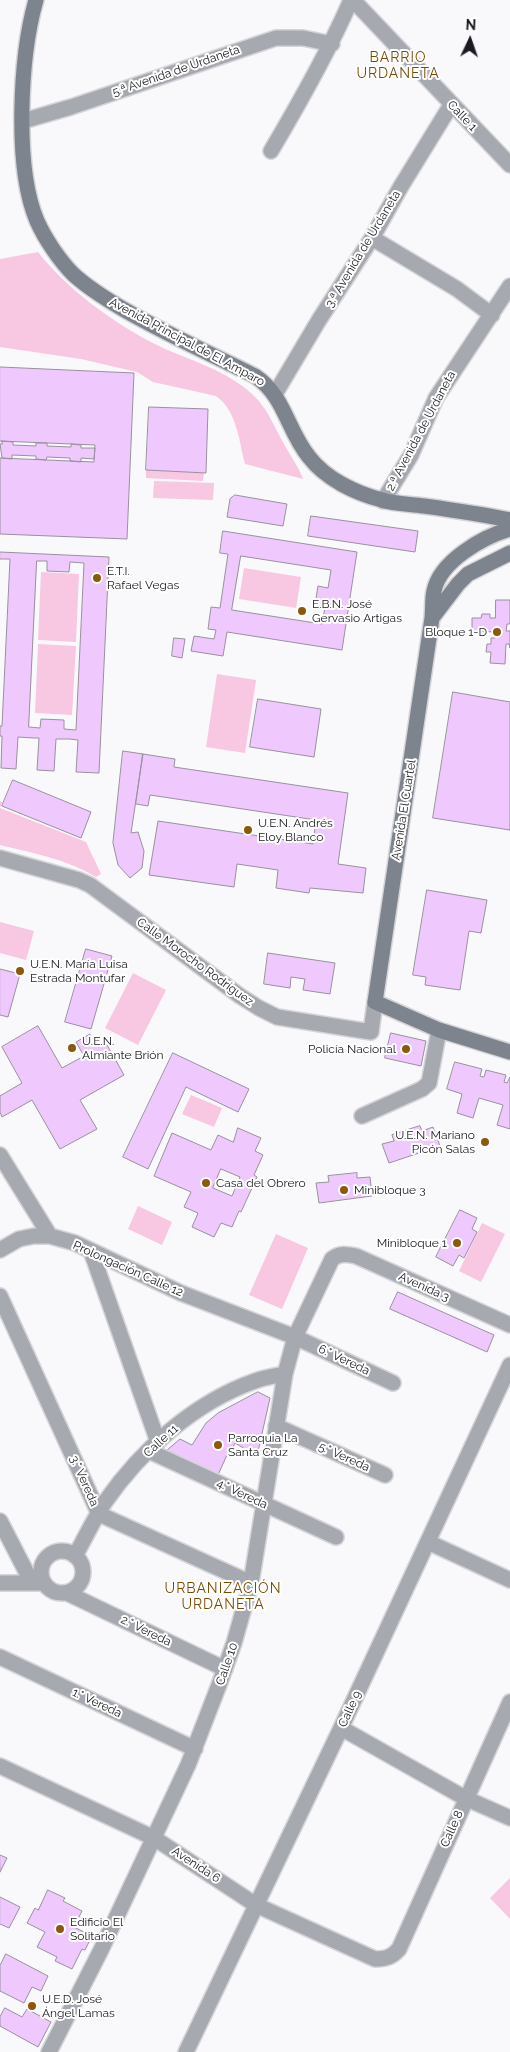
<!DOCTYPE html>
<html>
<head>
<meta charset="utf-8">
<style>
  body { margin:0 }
  #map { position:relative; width:510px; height:2052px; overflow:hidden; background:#f9f9fc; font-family:Raleway,sans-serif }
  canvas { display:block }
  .north { position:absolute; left:445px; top:15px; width:50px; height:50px; -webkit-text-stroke:4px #fff; paint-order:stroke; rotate:3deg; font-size:14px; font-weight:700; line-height:20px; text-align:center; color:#1a1a20 }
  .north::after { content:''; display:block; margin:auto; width:18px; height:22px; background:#1a1a20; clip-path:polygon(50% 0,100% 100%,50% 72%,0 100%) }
</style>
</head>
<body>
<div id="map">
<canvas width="510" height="2052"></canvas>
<div class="north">N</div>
</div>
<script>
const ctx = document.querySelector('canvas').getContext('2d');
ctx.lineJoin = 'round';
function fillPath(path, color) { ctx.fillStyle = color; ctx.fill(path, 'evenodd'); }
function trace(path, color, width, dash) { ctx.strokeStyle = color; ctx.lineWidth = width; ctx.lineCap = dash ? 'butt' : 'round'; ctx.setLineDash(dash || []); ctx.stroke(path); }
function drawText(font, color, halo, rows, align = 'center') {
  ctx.font = font + ' Raleway,sans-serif'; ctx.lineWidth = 4; ctx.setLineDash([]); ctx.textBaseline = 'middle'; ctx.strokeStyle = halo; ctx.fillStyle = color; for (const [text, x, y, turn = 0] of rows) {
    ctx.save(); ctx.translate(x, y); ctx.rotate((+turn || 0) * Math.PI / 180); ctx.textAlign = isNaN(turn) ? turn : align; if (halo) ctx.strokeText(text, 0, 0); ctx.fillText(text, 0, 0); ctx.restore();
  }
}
const green = new Path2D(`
  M38,252C66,288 111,321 151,342C185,360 230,369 258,400C268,411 275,428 283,442C289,454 299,467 303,479L245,464C239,441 237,411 216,396L153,382L137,372L81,359L0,347V259Z
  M146,470L204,473L203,481L146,478Z
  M154,481L214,483L213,500L153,498Z
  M244,568L301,577L296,608L239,599Z
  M41,572L79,574L76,642L38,640Z
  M38,644L76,646L72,715L35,713Z
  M217,674L256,680L245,753L206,747Z
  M0,801L2,802L0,808L86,842L101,874L96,877C66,859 33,853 0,845Z
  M0,922L34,931L26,960L0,953Z
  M133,973L166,990L138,1045L105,1028Z
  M191,1095L222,1108L214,1127L182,1114Z
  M138,1206L172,1222L162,1245L128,1229Z
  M482,1223L505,1234L481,1282L459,1271Z
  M276,1234L308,1248L282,1309L249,1295Z
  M510,1878V1919L490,1898Z`);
const building = new Path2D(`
  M0,367L134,373L127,539L0,534V458L94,462L95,445L0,441Z
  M149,407L208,409L206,473L146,470Z
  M2,441L13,442V445L36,446V443H47V446L71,447V444L81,445V448H95L94,459L81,458V462L70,461V458L47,457L46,460L36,459V456L12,455V459L2,458L0,444H2Z
  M235,495L287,504L283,526L227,517L230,499Z
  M311,516L418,531L415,552L308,536Z
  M223,531L357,552L342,650L227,632L223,656L191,651L194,636L214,639L216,630L208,629L211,607L220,608L228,554L220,553ZM241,556L331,570L328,588L318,586L315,605L325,607L322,624L232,610Z
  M0,552L109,557L99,773L76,772L78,740L69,739H56L54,771L37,770L39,738H34L18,737L16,769L1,768L2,736H0V726H2L10,559H0ZM37,561H47V571L69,572L70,562L84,563L76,730L64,729V720L41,719L40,728L29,727Z
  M496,600H510V624H507L506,631H510V648L509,644H506L505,664L490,663L491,652H486L487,644H491V638H495L496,632L472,631V618H481L482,614H490V618H495Z
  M174,638L185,639L182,658L172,656Z
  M453,692L510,702V830L433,818Z
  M258,699L321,709L314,757L250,747Z
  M123,751L143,754L131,833L138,832L144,851L142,868L130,878L118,865L113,843Z
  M143,754L175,759L174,767L348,793L338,864L366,868L363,893L310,888L309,893L276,888L278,870L237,864L234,887L149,875L158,821L313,844L316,820L150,795L148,806L136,804Z
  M13,780L91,812L81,838L2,806Z
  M427,890L487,900L481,933L469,931L460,990L425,985L426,977L413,975Z
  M86,949L112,956L91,1029L65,1022Z
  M268,953L335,963L330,994L303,990L305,979L291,977L290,988L264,984Z
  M0,969L20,974L8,1017L0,1015Z
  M38,1026L62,1068L84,1056L76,1042L90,1034L98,1047L106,1043L124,1075L80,1100L97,1129L60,1149L32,1100L2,1117L0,1112V1096L22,1083L2,1047Z
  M391,1033L426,1041L421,1066L385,1058Z
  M173,1053L249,1089L238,1112L186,1087L148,1169L123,1157Z
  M455,1062L482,1069L480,1076L484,1077L486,1070L506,1075L504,1082L507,1083L510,1077V1129L497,1125L503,1105L479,1098L473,1118L457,1113L462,1094L447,1089Z
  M420,1126L422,1131L433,1127L440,1146L389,1163L382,1144L394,1141L392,1135Z
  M238,1128L261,1138L255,1151L263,1155L254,1175L257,1177L241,1212L239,1211L232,1227L221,1223L214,1237L192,1227L198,1213L184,1207L191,1192L154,1176L172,1133L211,1150L218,1135L233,1142ZM221,1169L240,1177L232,1196L213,1188Z
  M357,1173V1178L370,1177L372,1196L319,1203L316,1183L329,1182L328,1176Z
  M460,1210L477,1218L472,1229L477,1232L464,1258L459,1255L453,1266L436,1257Z
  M398,1292L494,1335L487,1352L390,1309Z
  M258,1392L270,1398L257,1456L235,1443L233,1447L231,1446L218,1475L167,1450L180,1439L192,1445L206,1423L218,1413Z
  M0,1855L7,1858L0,1872Z
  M48,1890L65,1898L63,1901L82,1911L74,1927L92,1936L85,1950L82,1949L72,1969L55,1961L57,1957L37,1947L45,1932L27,1923L35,1908L38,1910Z
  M0,1897L20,1907L9,1928L0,1924Z
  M6,1954L48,1976L41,1991L32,1987L24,2003L0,1991V1966Z
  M5,2008L22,2017L27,2009L51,2022L38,2047L0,2026V2017Z`);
const minor = new Path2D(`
  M353,0L510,165
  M23,121L71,107L276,38H303L332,44
  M271,151C300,102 328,53 351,0
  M372,238L457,289L492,315
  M275,394L319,320L372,238L400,188L451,105
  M383,501L411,455L436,398L510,286
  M0,858L79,880L90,885L240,996L259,1008L277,1017L371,1032L375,1002
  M362,1116L422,1089L429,1083L439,1030
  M0,1155L50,1236
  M0,1250L19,1239L34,1236H50L75,1243L181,1293L295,1337L393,1383
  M91,1251L158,1442
  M0,1296L99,1514L251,1583
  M276,1426L385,1475
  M149,1451L336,1537
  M0,1521L32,1583
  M428,1542L510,1580
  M41 1572a21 21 0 1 1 42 0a21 21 0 1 1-42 0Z
  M75,1556C85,1538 94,1519 105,1502C141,1450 195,1402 255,1381C265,1377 275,1376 285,1374
  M0,1583H39
  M67,1593L225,1669
  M0,1657L195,1749
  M341,1728L465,1798L510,1818
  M0,1766L154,1838L256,1905L375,1959C386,1959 392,1957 399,1949L510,1702
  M49,2052L101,1950L188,1765L219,1685L234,1643L251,1583L285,1374L295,1337L332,1259C340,1253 346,1254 356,1256L510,1325
  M186,2052L341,1728L510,1365`);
const secondary = new Path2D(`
  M36,0C20,56 14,167 37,221C45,239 60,261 73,274C88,288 106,299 123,309C166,334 211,354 255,376C285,396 287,430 309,457C326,479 355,493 382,500C395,504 410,504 424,506C453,510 481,514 510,520
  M510,529C483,537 440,561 434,591C432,600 433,609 432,618L375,1002L439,1030L510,1052
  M432,618L458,584L468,574L510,553`);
const markers = [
  [97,578,5,"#8e580a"],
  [302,611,5,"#8e580a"],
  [497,632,5,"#8e580a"],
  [248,830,5,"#8e580a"],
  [20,971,5,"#8e580a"],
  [72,1048,5,"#8e580a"],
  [406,1049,5,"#8e580a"],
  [485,1142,5,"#8e580a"],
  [206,1183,5,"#8e580a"],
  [344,1190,5,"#8e580a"],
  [457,1243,5,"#8e580a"],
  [218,1445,5,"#8e580a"],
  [60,1929,5,"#8e580a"],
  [32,2006,5,"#8e580a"]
];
const streetNames = [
  ["5.ª Avenida de Urdaneta",176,71,-19],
  ["Calle 1",462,116,46],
  ["3.ª Avenida de Urdaneta",363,249,-59],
  ["Avenida Principal de El Amparo",187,342,28],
  ["2.ª Avenida de Urdaneta",421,431,-62],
  ["Avenida El Cuartel",404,810,-81],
  ["Calle Morocho Rodríguez",195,962,36],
  ["Prolongación Calle 12",128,1269,24],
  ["Avenida 3",424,1287,24],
  ["6.° Vereda",344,1360,25],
  ["Calle 11",161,1441,-42],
  ["5.° Vereda",344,1457,24],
  ["3.° Vereda",84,1481,66],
  ["4.° Vereda",242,1494,25],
  ["2.° Vereda",146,1631,26],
  ["Calle 10",227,1664,-71],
  ["1.° Vereda",97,1703,25],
  ["Calle 9",350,1709,-65],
  ["Calle 8",452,1829,-66],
  ["Avenida 6",196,1865,33]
];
const poiNames = [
  ["E.T.I.",107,571],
  ["Rafael Vegas",107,585],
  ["E.B.N. José",312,604],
  ["Gervasio Artigas",312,618],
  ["Bloque 1-D",487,632,"right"],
  ["U.E.N. Andrés",258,823],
  ["Eloy Blanco",258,837],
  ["U.E.N. María Luisa",30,964],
  ["Estrada Montufar",30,978],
  ["U.E.N.",82,1041],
  ["Almiante Brión",82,1055],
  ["Policía Nacional",396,1049,"right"],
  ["U.E.N. Mariano",475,1135,"right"],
  ["Picón Salas",475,1149,"right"],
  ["Casa del Obrero",216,1183],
  ["Minibloque 3",354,1190],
  ["Minibloque 1",447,1243,"right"],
  ["Parroquia La",228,1438],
  ["Santa Cruz",228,1452],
  ["Edificio El",70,1922],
  ["Solitario",70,1936],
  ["U.E.D. José",42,1999],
  ["Ángel Lamas",42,2013]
];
const neighbourhoodNames = [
  ["BARRIO",398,58],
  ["URDANETA",398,74],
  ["URBANIZACIÓN",223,1589],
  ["URDANETA",223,1605]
];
fillPath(green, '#f8c7e2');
fillPath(building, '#efc9fe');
trace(building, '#99909d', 1);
trace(minor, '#d5d5d9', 18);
trace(secondary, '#d5d5d9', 18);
trace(minor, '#a6aab0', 15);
trace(secondary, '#7e848d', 15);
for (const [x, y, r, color] of markers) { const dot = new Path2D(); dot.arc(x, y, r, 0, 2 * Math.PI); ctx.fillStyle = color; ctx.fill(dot); trace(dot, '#fff', 2); }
drawText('12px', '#1a1a20', '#fff', streetNames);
drawText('12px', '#1a1a20', '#fff', poiNames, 'left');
ctx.letterSpacing = '1px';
drawText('14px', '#794900', '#fff', neighbourhoodNames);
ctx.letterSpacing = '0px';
</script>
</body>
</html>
